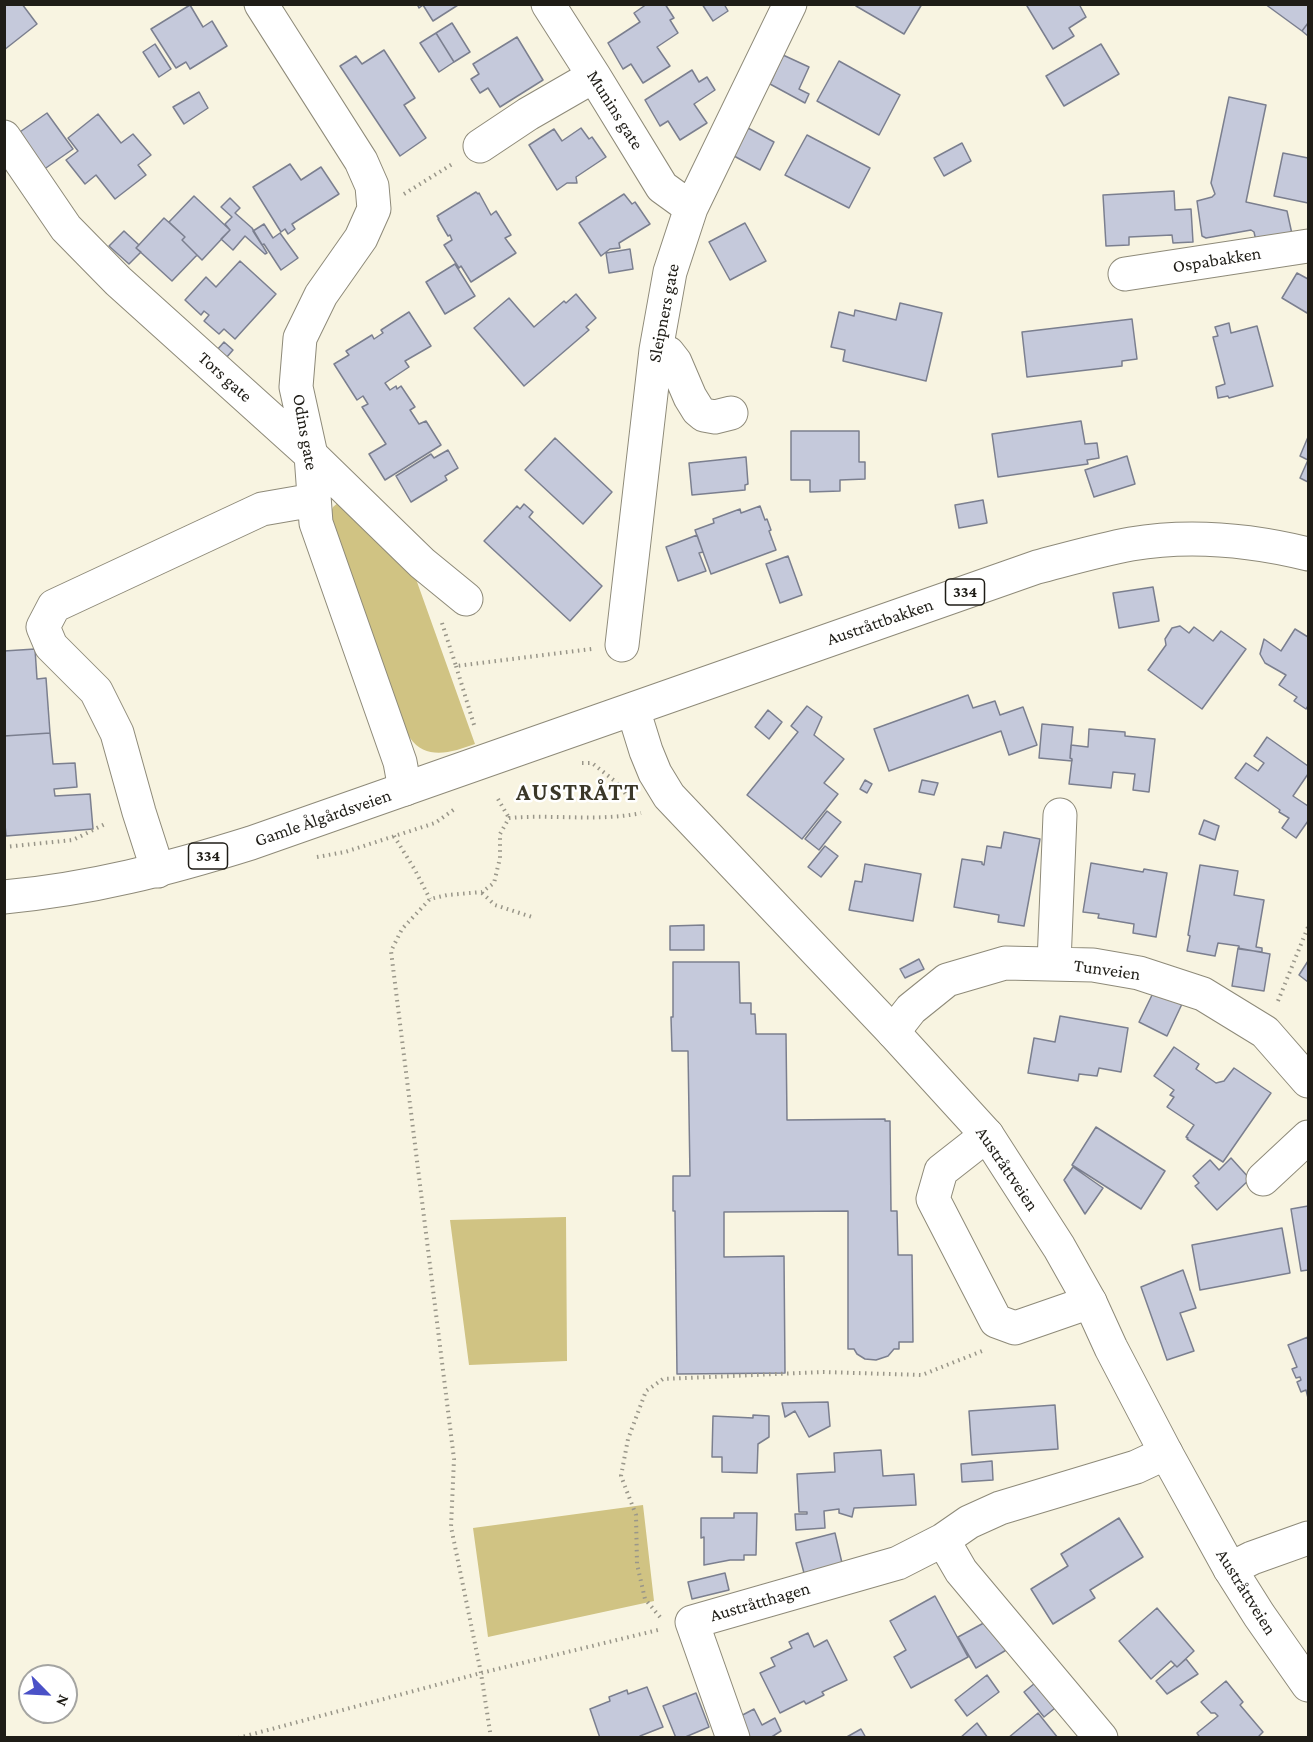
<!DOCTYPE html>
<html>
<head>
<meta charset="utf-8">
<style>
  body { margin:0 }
  #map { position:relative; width:1313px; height:1742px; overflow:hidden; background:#f8f4e1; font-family:"Crimson Pro",serif }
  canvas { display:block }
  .frame { position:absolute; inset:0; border:6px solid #1f1d17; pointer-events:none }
  .north { position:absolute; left:18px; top:1664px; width:60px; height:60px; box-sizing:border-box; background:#fff; border:2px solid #a5a5a2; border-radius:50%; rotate:114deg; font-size:16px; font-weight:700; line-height:24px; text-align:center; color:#1f1d17 }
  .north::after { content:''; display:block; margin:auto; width:21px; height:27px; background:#4a51c7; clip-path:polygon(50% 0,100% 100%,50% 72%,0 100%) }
</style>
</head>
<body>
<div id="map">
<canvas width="1313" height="1742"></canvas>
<div class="frame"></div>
<div class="north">N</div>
</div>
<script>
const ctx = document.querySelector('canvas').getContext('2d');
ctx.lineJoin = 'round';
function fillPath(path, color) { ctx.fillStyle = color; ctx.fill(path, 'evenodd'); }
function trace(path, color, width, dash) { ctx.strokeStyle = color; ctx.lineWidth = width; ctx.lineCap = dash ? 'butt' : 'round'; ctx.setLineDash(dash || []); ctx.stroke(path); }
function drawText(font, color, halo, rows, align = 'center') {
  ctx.font = font + ' "Crimson Pro",serif'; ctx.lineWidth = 5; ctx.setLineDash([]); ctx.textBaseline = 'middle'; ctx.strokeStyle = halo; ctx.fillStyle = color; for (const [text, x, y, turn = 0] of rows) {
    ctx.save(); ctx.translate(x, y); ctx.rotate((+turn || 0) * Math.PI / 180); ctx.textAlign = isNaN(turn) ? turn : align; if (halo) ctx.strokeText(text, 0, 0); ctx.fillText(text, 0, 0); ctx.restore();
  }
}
const green = new Path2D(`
  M339,502L411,565L475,744C453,752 426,761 410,738C405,731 402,724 398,717L330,515L333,507Z
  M566,1217L567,1361L469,1365L450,1220Z
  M643,1505L654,1601L488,1637L473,1528Z`);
const building = new Path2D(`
  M4,4H22L37,24L4,50Z
  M417,4H458V5L433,21L423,5L419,8Z
  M647,4H665L674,18L670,20L678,33L657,47L670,66L643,83L631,64L623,69L608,43L640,22L634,13Z
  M702,4H724L728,11L713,21Z
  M857,4H922L904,34L856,6Z
  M1030,4H1079L1086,17L1069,28L1074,36L1053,49L1027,6Z
  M1265,4H1308V23L1302,31Z
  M190,5L203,27L212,21L227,46L190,69L186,62L176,68L151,29Z
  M452,23L470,52L454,62L436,33Z
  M1308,23V36L1302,31Z
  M436,33L454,62L439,72L420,43Z
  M517,37L543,80L500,107L488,88L480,93L471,79L479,74L473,64Z
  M155,44L171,69L159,77L143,52Z
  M1101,44L1119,74L1064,106L1046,76Z
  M384,50L415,98L404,105L426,138L400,156L340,66L356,56L362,64Z
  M783,55L809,67L799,89L809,94L805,103L770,84Z
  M839,61L900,95L879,135L817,101Z
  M692,70L699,82L707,77L715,90L694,104L707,123L680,140L668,121L660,126L645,100Z
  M199,92L208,108L184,124L173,107Z
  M1229,97L1266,105L1246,202L1287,211L1292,234L1256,241L1254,232L1251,230L1206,238L1202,236L1197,201L1212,197L1215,194L1211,183Z
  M47,113L73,149L43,170L17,134Z
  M98,114L121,143L133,134L151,155L138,165L146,175L115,199L96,175L85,184L66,160L78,151L68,138Z
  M581,128L589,139L592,137L606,157L576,177L577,183H567L557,190L529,145L554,129L562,141Z
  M748,128L774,142L760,170L734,156Z
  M807,135L870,168L849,208L785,175Z
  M962,143L971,161L944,176L934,158Z
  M1283,153L1308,158V203L1274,196Z
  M290,164L301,180L321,167L339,194L292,224L295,229L288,234L285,229L281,232L253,187Z
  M1174,191L1175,210L1191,209L1193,242L1173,243L1172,235L1129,237V245L1106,246L1103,195Z
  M476,192L478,194L479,193L491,215L496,211L511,235L505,238L516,253L471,282L461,266L459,268L444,245L452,240L450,235L448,236L438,219H439L437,216Z
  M624,194L632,204L635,202L650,224L619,243L620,248L610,249L601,256L579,223Z
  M194,196L230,230L202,260L182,240L185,237L169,222Z
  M230,198L240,208L235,213L252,228L267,253L265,254L245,236L233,250L221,239L230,230L225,224L232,217L221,207Z
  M164,218L185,237L182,240L197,255L172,281L136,248Z
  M745,223L766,261L730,280L709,242Z
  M264,224L273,238L280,233L298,258L281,270L264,244L262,245L253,231Z
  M124,231L139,245L136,248L141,252L129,264L109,246Z
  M630,249L633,269L609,273L606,253Z
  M240,261L276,294L235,339L224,329L219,334L204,321L209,315L204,311L201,315L185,300L206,277L216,287Z
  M455,264L475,296L445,314L426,282Z
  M1297,273L1308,279V311L1307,313L1282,298Z
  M576,294L596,318L586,327L589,330L524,386L474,328L509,298L534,327L564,301L566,303Z
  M900,303L942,313L926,381L843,361L845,350L831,347L839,312L854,316L855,310L896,320Z
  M409,312L431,346L405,361L409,367L385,383L390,390L396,386L397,389L401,386L415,407L410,410L419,424L426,421L441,445L385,480L369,454L386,444L362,407L368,404L363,396L357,400L334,364L349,355L346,351L372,335L374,339L383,333L381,330Z
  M1132,319L1137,359L1122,361V366L1027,377L1022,332Z
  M1229,323L1231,333L1257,326L1273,386L1229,398L1228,396L1218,398L1216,387L1225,384L1213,337L1218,336L1215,327Z
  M224,342L233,350L226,358L217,350Z
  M1081,421L1085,444L1097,443L1099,458L1087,460L1088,464L998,477L992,434Z
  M791,431H859V462H865V479L840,480V491L810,492V480H791Z
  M1308,437V460L1300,456Z
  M555,438L612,492L583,524L525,470Z
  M448,450L458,468L445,476L447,480L411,502L396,476L431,454L434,458Z
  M1127,456L1135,484L1094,497L1085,470Z
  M746,457L748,484L745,485V490L692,495L689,463Z
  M1308,460V482L1300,478Z
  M983,500L987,523L959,528L955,505Z
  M524,504L533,512L529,517L602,586L570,621L484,541L517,506L520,509Z
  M760,506L765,520L767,519L771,530L769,531L776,550L711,574L695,530L714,523L713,519L740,509L741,513Z
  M697,535L703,552L699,553L706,571L678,581L666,547Z
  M788,556L802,595L780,603L766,564Z
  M1153,587L1159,621L1119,628L1113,593Z
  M1180,626L1189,633L1194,627L1213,641L1221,631L1246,649L1202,709L1148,670L1166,645L1165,639L1172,628Z
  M1295,629L1308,637V706L1306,709L1294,701L1297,697L1279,685L1286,675L1265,663L1260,654L1264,639L1281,651Z
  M35,649L37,679L46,678L50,733L4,736V651Z
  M968,695L973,708L995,701L1000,715L1023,707L1037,745L1009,755L1001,731L889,771L874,729Z
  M807,706L822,717L814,735L844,759L824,783L838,794L802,839L747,795L798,732L791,726Z
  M768,710L782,722L769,739L755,727Z
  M1042,724L1073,727L1070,758L1072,759V761L1039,758Z
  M1089,729L1125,732V736L1155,739L1149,792L1133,790L1135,774L1113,772L1111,788L1069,784L1072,759L1070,758L1071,745L1088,747Z
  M50,733L53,764L75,763L77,787L54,789L55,796L90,794L93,829L6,836L4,813V736Z
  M1267,737L1308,766V774L1293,796L1308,806V821L1296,838L1282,828L1289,818L1279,812L1280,810L1235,778L1246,763L1258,771L1264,763L1254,756Z
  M865,780L872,784L867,793L860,789Z
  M922,780L938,783L934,795L919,792Z
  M827,811L841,822L819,850L805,839Z
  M1204,820L1219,826L1215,840L1199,834Z
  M1004,832L1040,839L1024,926L998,922L999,915L954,907L962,859L982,862V864L984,865L987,846L1001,848Z
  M825,846L838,856L821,877L808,867Z
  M1091,863L1143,872L1144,869L1167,873L1156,937L1133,933L1134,924L1098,918L1099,914L1083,912Z
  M865,864L921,874L913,921L849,910L855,881L862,882Z
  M1200,865L1238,871L1234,895L1264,900L1256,947L1262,948V952L1239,949V946L1218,943L1215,956L1187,951L1190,936L1188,935Z
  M704,925V950H670V926Z
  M1238,948L1270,954L1264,991L1232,986Z
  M919,959L924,969L905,978L900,969Z
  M1308,961V982L1299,975Z
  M673,962H739L740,1003H751V1014H755L756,1034H786L787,1120L885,1119V1121H890L891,1211H897L898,1255H912L913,1342H899V1349H894L888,1356L876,1360L865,1359L857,1354L854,1349H848V1211L724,1212V1257L784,1256L785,1373L677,1374L675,1211H673V1176H690L688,1051H672L671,1017H673Z
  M1154,991L1182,1004L1167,1036L1139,1022Z
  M1060,1016L1128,1028L1121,1072L1099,1068L1097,1076L1079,1074L1078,1081L1028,1073L1034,1038L1055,1042Z
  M1174,1047L1199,1064L1196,1069L1216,1083L1224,1081L1234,1068L1271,1093L1223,1162L1187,1139L1188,1138L1186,1137L1194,1125L1167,1107L1174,1097L1170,1095L1174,1090L1154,1076Z
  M1096,1127L1165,1171L1141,1209L1072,1165Z
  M1231,1158L1250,1179L1217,1210L1195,1186L1199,1183L1193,1176L1210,1160L1219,1170Z
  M1073,1167L1103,1188L1085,1214L1064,1180Z
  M1308,1206V1270L1301,1271L1291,1209Z
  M1282,1228L1290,1273L1200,1290L1192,1245Z
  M1183,1270L1196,1308L1180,1313L1194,1351L1167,1360L1141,1287Z
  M1308,1337V1398L1306,1390L1301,1392L1297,1382L1301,1380L1300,1377L1296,1378L1292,1369L1297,1367L1288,1345Z
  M828,1402L830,1426L809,1437L795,1411L785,1417L782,1403Z
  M1055,1405L1058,1449L972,1455L969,1411Z
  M753,1415L769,1416V1437L758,1444L757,1473L722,1472V1457H712L713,1416L753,1418Z
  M881,1450L883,1476L914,1474L916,1505L854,1508L852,1517L839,1513V1509L824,1511L825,1528L796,1530L795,1514H807V1512H799L797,1474L835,1472L834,1453Z
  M992,1461L993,1480L962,1482L961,1464Z
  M734,1513H757L756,1555H744V1560H730L704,1565V1537L701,1538V1518H734Z
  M1119,1518L1143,1557L1090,1590L1095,1598L1053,1624L1031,1589L1068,1566L1061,1554Z
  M835,1533L842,1563L804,1573L796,1543Z
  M725,1573L729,1590L692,1599L688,1582Z
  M935,1596L968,1657L911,1688L894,1657L906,1650L890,1621Z
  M1157,1608L1194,1651L1177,1667L1171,1661L1151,1679L1119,1641Z
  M991,1619L1008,1649L976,1668L958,1637Z
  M808,1633L814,1647L827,1640L847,1680L822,1692L824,1695L806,1704L804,1701L780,1713L760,1673L775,1666L771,1658L792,1648L789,1642Z
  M1186,1659L1198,1674L1167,1694L1156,1681L1175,1665L1177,1667Z
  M987,1675L999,1692L967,1716L955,1700Z
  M1040,1679L1060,1704L1044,1717L1024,1692Z
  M1226,1681L1243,1702L1240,1705L1263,1732L1259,1736L1260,1738H1200L1197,1733L1218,1716L1215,1713H1211L1201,1702Z
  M647,1687L663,1727L640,1736L641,1738H600L590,1709L610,1701L609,1697L627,1690L628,1694Z
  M696,1693L709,1727L683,1738H676L663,1706Z
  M754,1709L762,1725L775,1718L781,1731L770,1738H742L733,1720Z
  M1038,1713L1058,1738H1008Z
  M977,1723L988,1738H960Z
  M861,1729L866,1738H845Z`);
const path = new Path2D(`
  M404,194L454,163
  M442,623L456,666L592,649
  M456,666L475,728
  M582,763H592L616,782L629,798
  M498,799L509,818
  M394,836L415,870L430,899
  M4,847L73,840L107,823
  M317,857L345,852L435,823L456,808
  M482,893L495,905L535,918
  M1278,1001L1308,927
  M660,1617L645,1599L637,1564L636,1515L621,1476L628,1439L646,1391L663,1379L823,1372L922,1375L982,1351
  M238,1738L481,1673L662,1629
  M491,1738L481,1673L451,1527L454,1459L391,951L402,929L430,899L447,895L482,892L494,883L500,858V834L509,818C553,814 598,822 641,813`);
const minor = new Path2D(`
  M261,4L361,161L372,186L374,209L361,238L321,295L300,338L296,387L311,455L316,523L400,762L405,789
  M548,4L594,76L662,187L691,208
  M4,137L66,228L118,281L311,455L422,563L466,599
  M480,146L528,114L594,76
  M1125,274L1308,246
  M656,350L668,353L675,362L690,397L698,410L704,415L715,417L731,413
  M622,645L656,350L670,272L691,208L790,4
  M158,871L139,812L117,733L96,691L51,646L43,627L54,606L262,509L314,500
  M1054,963L1060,815
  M893,1032L911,1009L947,980L1005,963L1093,965L1139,973L1203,994L1265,1032L1308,1081
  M987,1135L941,1171L933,1199L996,1321L1015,1328L1090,1302
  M1263,1179L1308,1137
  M943,1540L961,1571L1101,1738
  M1230,1569L1252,1558L1308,1538
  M733,1738L692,1622L898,1563L943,1540L969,1522L1000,1508L1136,1467L1166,1453`);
const major = new Path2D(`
  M633,709L646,751L655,773L669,796L893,1032L987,1135L1059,1247L1090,1302L1111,1348L1166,1453L1230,1569L1259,1615L1308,1685
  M4,897C91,889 168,869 251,843L1037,567C1068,559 1099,550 1131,544C1190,534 1251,540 1308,554`);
const shields = [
  [965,592,39],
  [208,856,39]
];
const shieldNames = [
  ["334",965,592],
  ["334",208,856]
];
const streetNames = [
  ["Munins gate",615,110,58],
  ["Ospabakken",1217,260,-9],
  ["Sleipners gate",664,313,-79],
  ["Tors gate",225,377,42],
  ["Odins gate",305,432,80],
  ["Austråttbakken",880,622,-19],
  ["Gamle Ålgårdsveien",323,818,-19],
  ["Tunveien",1107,970,8],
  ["Austråttveien",1007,1169,56],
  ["Austråttveien",1246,1592,58],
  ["Austråtthagen",760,1602,-16]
];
const districtNames = [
  ["AUSTRÅTT",578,793]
];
fillPath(green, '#d0c383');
fillPath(building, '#c5c9db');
trace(building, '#7b7f8f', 1.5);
trace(minor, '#8e8a79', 35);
trace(major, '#8e8a79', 35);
trace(path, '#999689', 4, [1.5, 4.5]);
trace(minor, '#fff', 33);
trace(major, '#fff', 33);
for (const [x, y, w] of shields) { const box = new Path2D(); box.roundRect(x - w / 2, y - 13, w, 26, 4.5); ctx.fillStyle = '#fff'; ctx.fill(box); trace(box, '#1f1d17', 1.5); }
drawText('bold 16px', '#1f1d17', null, shieldNames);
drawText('18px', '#1f1d17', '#fff', streetNames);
ctx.letterSpacing = '1.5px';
drawText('bold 24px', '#3a3728', '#fff', districtNames);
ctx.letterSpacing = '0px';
</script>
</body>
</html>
